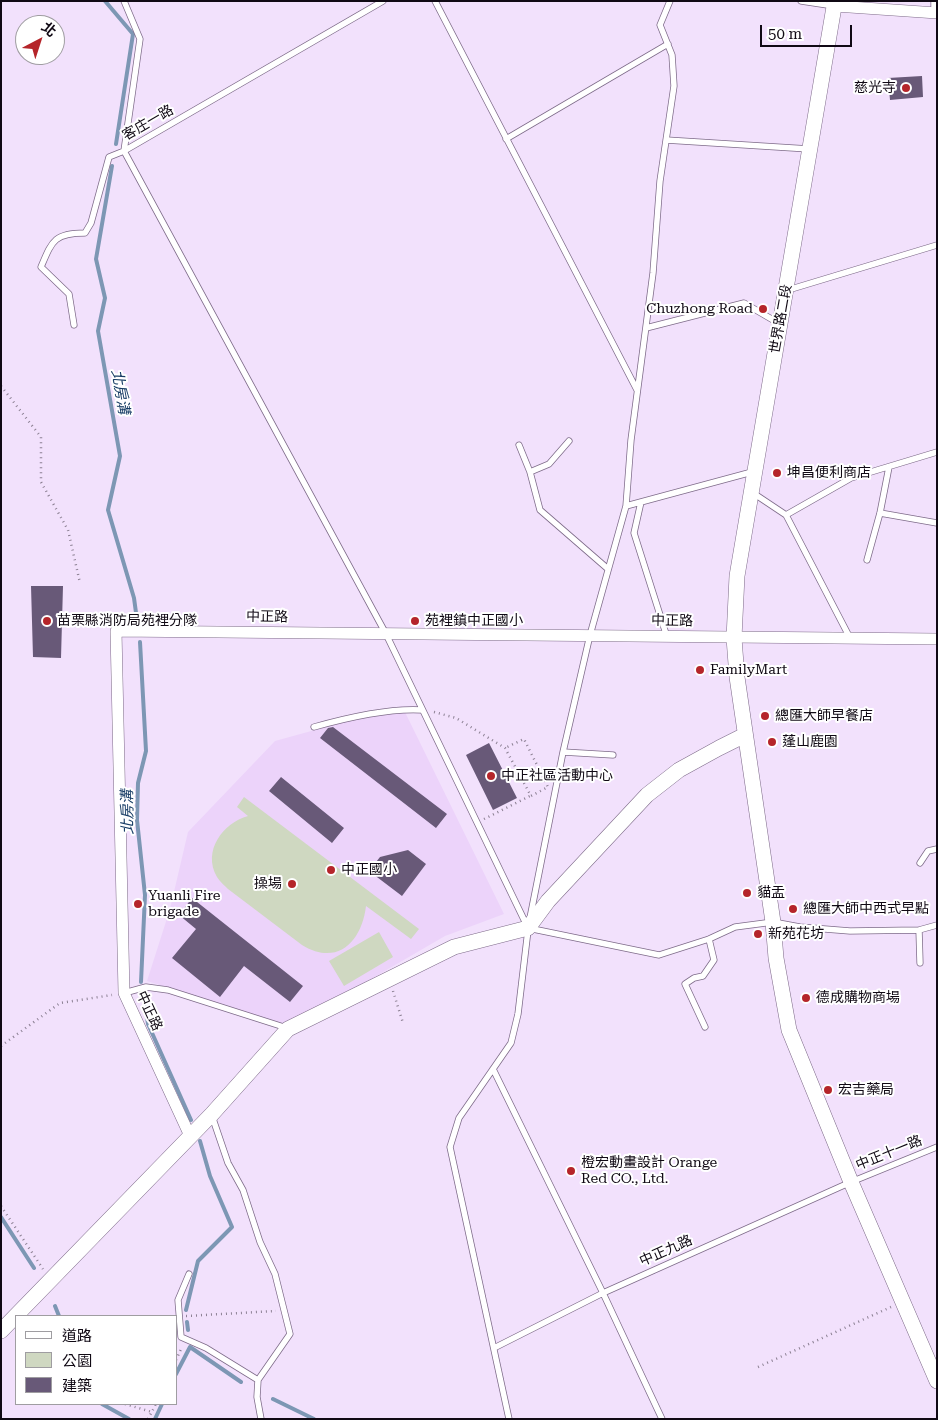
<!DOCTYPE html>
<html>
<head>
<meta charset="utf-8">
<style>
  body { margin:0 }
  #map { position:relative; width:938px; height:1420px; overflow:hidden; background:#f2e1fc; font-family:"Roboto Serif","Noto Sans TC",serif }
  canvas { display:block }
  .frame { position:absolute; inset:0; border:2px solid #100914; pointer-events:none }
  .legend { position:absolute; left:15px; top:1315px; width:162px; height:90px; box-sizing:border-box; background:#fff; border:1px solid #9f9da1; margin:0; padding:6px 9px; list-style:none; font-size:15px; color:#100914 }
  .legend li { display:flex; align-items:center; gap:10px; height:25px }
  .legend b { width:25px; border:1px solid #9f9da1 }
  .north { position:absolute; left:15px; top:15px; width:50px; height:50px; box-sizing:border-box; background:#fff; border:1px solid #9f9da1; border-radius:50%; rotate:40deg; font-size:14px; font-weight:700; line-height:20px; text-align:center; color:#100914 }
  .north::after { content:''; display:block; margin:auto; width:18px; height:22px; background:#b5252a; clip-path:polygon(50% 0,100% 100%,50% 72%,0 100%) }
  .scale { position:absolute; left:760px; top:25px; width:92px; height:22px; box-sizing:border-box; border:2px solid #100914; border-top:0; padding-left:6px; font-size:15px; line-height:18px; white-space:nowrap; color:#100914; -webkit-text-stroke:4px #fff; paint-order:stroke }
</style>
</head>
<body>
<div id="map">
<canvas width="938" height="1420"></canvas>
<div class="frame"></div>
<ul class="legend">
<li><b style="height:6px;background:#fff"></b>道路</li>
<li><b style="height:14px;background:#cfd8c1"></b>公園</li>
<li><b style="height:14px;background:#685978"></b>建築</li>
</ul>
<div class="north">北</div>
<div class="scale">50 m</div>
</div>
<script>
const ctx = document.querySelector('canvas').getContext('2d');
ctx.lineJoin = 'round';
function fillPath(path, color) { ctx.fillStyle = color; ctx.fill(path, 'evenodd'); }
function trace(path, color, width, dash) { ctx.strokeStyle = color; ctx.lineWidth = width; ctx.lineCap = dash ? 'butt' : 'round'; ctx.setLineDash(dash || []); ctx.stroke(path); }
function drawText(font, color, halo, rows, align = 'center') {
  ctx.font = font + ' "Roboto Serif","Noto Sans TC",serif'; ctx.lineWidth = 4; ctx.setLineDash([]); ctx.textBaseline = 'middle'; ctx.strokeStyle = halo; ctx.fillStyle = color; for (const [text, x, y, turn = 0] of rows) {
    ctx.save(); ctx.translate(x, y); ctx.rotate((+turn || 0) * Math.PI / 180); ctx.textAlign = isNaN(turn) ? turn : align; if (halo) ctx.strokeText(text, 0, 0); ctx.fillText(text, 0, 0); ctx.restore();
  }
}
const built = new Path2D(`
  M402,706L504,914L445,936L290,1026L147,981L170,909L188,832L275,741Z`);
const green = new Path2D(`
  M244,797L419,929L411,939L366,906C362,941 338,967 302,945L228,889C225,886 220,882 217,877C202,851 223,823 248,816L237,807Z
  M379,932L393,957L344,986L329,961Z`);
const stream = new Path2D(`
  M105,1L133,34L116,144
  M112,166L96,259L105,298L98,331L120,456L108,510L134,598L137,620
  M140,642L146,751L138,783L137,820L145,895L141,982
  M144,998L148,1024L191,1120
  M1,1217L34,1268
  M55,1306L59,1316
  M186,1310L198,1261L232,1227L210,1176L200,1141
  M187,1322L188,1330
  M176,1374L190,1347L241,1382
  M273,1399L314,1419
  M102,1404L129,1419
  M155,1419L162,1404`);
const building = new Path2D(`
  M922,76L923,97L890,100L888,78Z
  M31,586H63L61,658L33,657Z
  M333,727L447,814L436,828L320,738L328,728Z
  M489,743L517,798L493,810L466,755Z
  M281,777L344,828L332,843L269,791Z
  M408,850L426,864L402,896L369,871L380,857Z
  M192,898L303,986L290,1002L244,966L220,997L172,958L196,929L179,915Z`);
const path = new Path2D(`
  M1,386L41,437V482L68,530L80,583
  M434,712L456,718L505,748L531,796L548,787L524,739L505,748
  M484,819L530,796
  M393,991L403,1023
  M1,1046L60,1003L112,995
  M1,1206L43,1269
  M186,1316L276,1311
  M176,1360L182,1347
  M758,1367L891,1307
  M125,1404L152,1412
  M148,1419L156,1404`);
const lane = new Path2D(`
  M124,1L140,39L124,151L386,634L528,928L659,955L709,939L735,927L773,922L800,927L850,931L919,930L937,925
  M435,1L637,390
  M801,1L834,6
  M934,1V13
  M506,139L668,44
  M666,140L809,149
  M788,290L937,245
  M74,325L69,294L41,267C52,241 54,233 85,233L91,223L109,157L124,151L383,1
  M646,328L744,303L780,324
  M519,445L530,472L540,510L608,569
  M530,472L549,464L569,441
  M753,493L786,515L850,638
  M641,502L634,533L667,637
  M626,506L752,472
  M880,513L937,523
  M786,515L851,478L937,452
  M867,560L880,513L889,467
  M314,727C346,718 389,708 422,710
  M563,752L613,755
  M920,863L928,851L937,849
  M530,918L563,752L590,635L626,506L631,440L653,273L660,181L674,86L672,55L660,25L670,1
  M919,930L920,963
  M124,993L146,987L168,990L287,1028
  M705,1027L685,984L694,978L703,976L714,960L709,939
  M493,1069L603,1293L662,1419
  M212,1116L228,1163L243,1190L260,1242L275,1274L290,1334L258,1380L257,1397L261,1419
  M189,1274L178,1300L181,1337L206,1348L258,1380
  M494,1348L603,1293L851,1182L937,1147
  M509,1419L450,1147L459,1118L511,1043L518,1014L528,930`);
const street = new Path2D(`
  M835,6L937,13
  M190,1136L124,993L116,631L937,639`);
const secondary = new Path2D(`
  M835,1L737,576L734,638L737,677L773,922L776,958L789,1030L851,1182L937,1381
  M1,1331L212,1114L288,1029L454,947L528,928L548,901L647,795L679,770L719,748L745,735`);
const markers = [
  [906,88,5,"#b5252a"],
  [763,309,5,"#b5252a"],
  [777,473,5,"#b5252a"],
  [47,621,5,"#b5252a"],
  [415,621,5,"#b5252a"],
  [700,670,5,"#b5252a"],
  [765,716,5,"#b5252a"],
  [772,742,5,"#b5252a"],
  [491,776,5,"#b5252a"],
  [331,870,5,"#b5252a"],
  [292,884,5,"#b5252a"],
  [747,893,5,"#b5252a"],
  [138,904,5,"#b5252a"],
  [793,909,5,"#b5252a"],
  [758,934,5,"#b5252a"],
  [806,998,5,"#b5252a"],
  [828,1090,5,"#b5252a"],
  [571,1171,5,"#b5252a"]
];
const poiNames = [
  ["慈光寺",896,88,"right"],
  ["Chuzhong Road",753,309,"right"],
  ["坤昌便利商店",787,473],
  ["苗栗縣消防局苑裡分隊",57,621],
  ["苑裡鎮中正國小",425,621],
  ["FamilyMart",710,670],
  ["總匯大師早餐店",775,716],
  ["蓬山鹿園",782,742],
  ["中正社區活動中心",501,776],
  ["中正國小",341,870],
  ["操場",282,884,"right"],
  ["貓盂",757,893],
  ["Yuanli Fire",148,896],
  ["brigade",148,912],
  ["總匯大師中西式早點",803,909],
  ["新苑花坊",768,934],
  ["德成購物商場",816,998],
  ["宏吉藥局",838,1090],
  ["橙宏動畫設計 Orange",581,1163],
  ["Red CO., Ltd.",581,1179]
];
const streetNames = [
  ["客庄一路",148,123,-30],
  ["世界路二段",781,319,-80],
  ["中正路",267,617,1],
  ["中正路",672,621,1],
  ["中正路",149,1011,65],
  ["中正十一路",889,1153,-22],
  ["中正九路",666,1251,-24]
];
const waterNames = [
  ["北房溝",120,392,80],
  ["北房溝",128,812,-91]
];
fillPath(built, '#ecd3fa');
fillPath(green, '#cfd8c1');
trace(stream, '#7d97b4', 4);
fillPath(building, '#685978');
trace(lane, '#7e6b89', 7);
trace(street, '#7e6b89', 12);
trace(secondary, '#7e6b89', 16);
trace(path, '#8c8093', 2.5, [1, 4]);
trace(lane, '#fff', 5.5);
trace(street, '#fff', 11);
trace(secondary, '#fff', 15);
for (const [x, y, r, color] of markers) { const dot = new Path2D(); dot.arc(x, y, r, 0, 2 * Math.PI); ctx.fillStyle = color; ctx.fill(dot); trace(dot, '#fff', 2); }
drawText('14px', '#100914', '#fff', poiNames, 'left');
drawText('14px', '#100914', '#fff', streetNames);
drawText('italic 15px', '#173c65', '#fff', waterNames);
</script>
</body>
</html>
